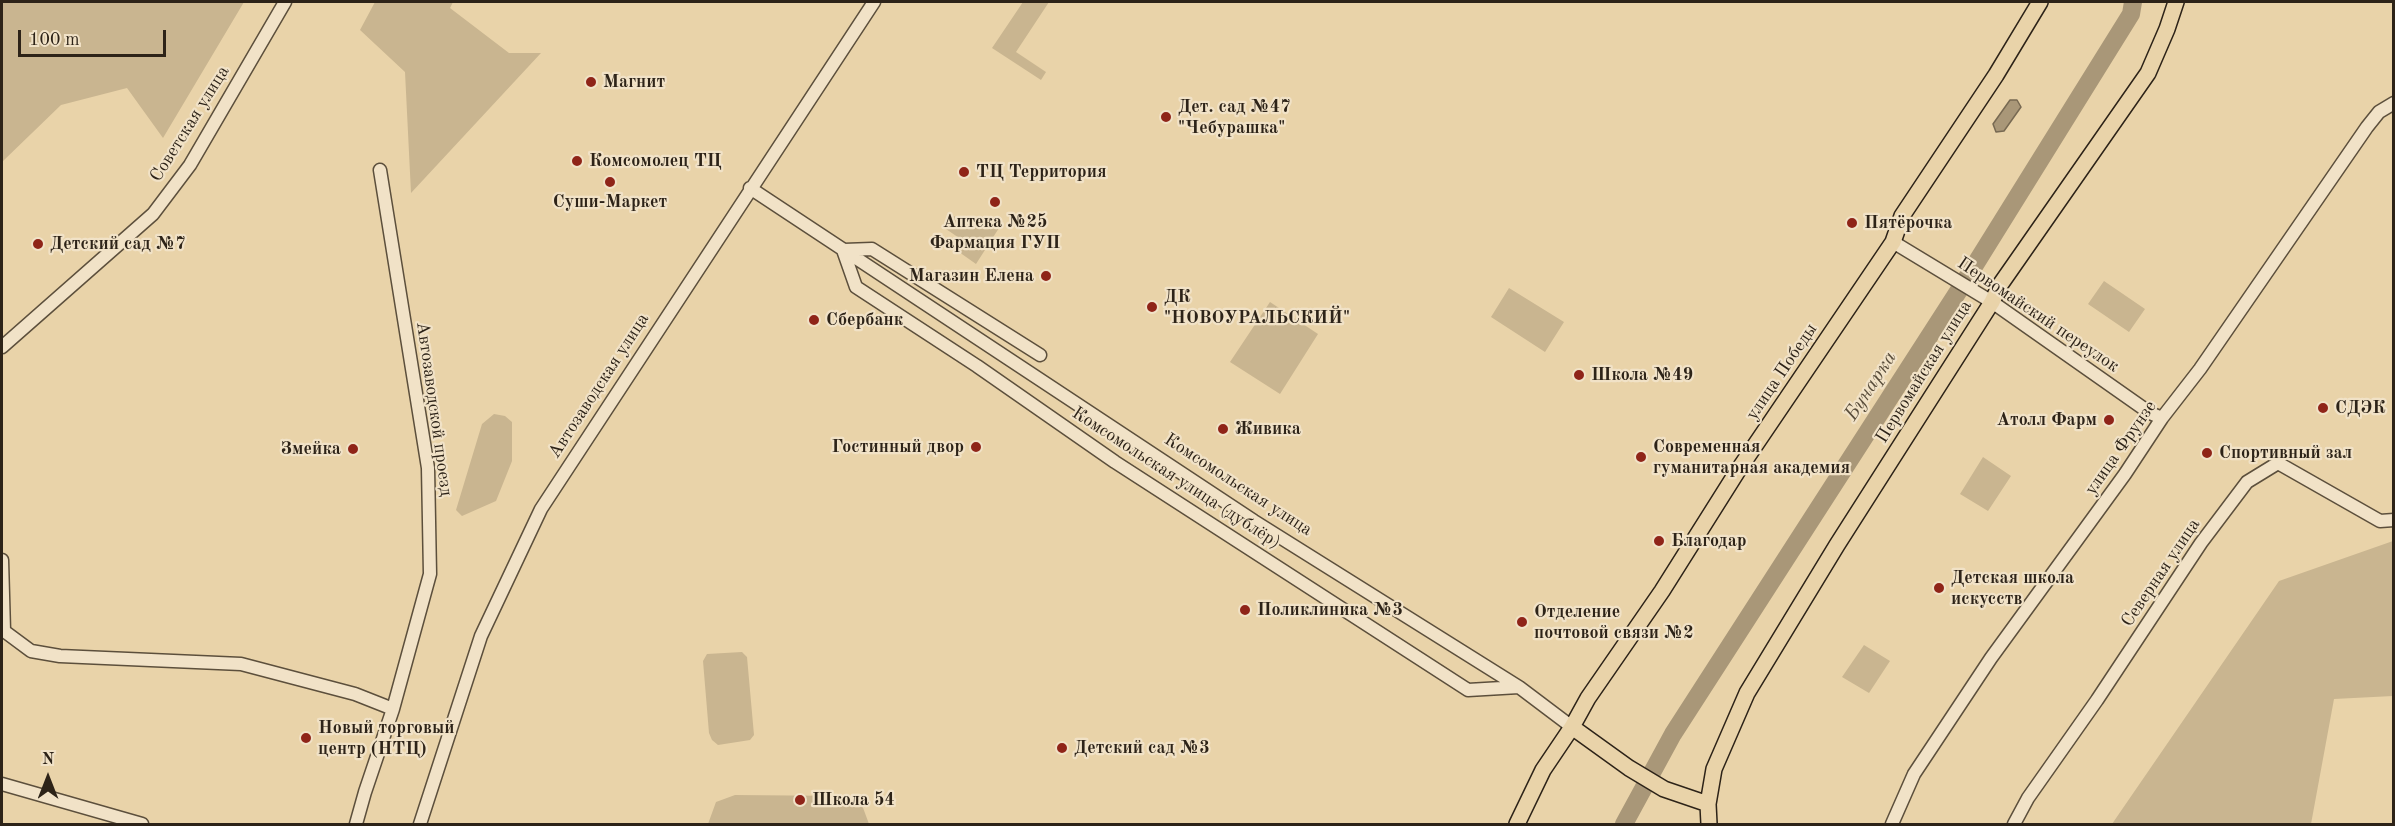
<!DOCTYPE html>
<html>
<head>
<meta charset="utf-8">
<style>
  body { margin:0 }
  #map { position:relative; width:2395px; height:826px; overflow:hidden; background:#e9d3a9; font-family:"Old Standard TT",serif }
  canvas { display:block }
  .frame { position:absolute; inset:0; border:3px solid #2d2318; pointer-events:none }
  .north { position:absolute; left:18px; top:748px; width:60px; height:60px; -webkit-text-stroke:4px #f1e2c7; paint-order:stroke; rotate:0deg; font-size:16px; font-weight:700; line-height:24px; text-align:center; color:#2d2318 }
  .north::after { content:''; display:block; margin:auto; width:21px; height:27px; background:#2d2318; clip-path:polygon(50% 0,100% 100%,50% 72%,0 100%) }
  .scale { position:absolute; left:18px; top:30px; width:148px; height:27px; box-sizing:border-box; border:3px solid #2d2318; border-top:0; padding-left:8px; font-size:18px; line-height:21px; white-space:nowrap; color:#2d2318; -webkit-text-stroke:4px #f1e2c7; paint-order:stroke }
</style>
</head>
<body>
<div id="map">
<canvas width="2395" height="826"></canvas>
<div class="frame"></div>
<div class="north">N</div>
<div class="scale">100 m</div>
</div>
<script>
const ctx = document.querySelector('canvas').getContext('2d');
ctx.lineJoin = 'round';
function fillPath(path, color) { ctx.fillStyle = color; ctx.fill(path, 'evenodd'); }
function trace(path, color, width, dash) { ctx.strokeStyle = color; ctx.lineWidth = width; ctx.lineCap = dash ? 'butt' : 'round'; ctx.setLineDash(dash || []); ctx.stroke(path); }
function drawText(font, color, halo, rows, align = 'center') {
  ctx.font = font + ' "Old Standard TT",serif'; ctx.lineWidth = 4.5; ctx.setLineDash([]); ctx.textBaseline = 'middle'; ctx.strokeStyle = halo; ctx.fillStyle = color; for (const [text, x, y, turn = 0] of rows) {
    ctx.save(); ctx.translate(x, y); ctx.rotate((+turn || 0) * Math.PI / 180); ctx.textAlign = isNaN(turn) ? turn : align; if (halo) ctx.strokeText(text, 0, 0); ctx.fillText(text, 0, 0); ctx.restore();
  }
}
const green = new Path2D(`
  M2,2H244L163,138L127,88L61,105L2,162Z
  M375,2H453L450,8L509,53H541L411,193L405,72L360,30Z
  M1023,2H1049L1016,52L1046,72L1041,80L992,48Z
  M954,216L974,228L982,216L999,228L976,264L959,252L965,242L946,229Z
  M2104,281L2145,309L2129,332L2088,304Z
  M1509,288L1564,322L1545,352L1491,317Z
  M1270,302L1318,334L1280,394L1230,362Z
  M494,414L505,416L512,422V461L496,501L462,516L456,510L482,424Z
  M1983,457L2011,476L1988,511L1960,494Z
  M2393,541V696L2334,699L2311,824H2112L2279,581Z
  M1864,645L1890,661L1869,693L1842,677Z
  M742,652L747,657L754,735L750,740L718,745L712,740L709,733L703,661L707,654Z
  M735,795L846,796L862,805L869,824H708L716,802Z`);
const water = new Path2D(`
  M2010,100H2017L2021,107L2004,131L1996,132L1993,124Z`);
const river = new Path2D(`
  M1624,824L1673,734L1963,284L2131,14L2133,2`);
const minor = new Path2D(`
  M750,188L1254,521L1519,687L1572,727
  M1893,242L1992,302L2150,413L2162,418
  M843,250L856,287L977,366L1115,462L1468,690L1519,687
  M844,250L872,249L1040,355
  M2,347L153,214L190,165L285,2
  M2,560L4,631L31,651L60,656L241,664L355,694L393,709
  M2,784L142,824
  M356,824L365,792L393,709L430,574L428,468L380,170
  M420,824L481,636L541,509L874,2
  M1892,824L1914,774L1991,658L2125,474L2162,418L2200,369L2367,127L2379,112L2394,103
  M2014,824L2028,798L2097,700L2201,543L2247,482L2278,463L2380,521L2394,520`);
const major = new Path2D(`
  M1572,727L1629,768L1664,789L1708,804
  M1517,824L1543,770L1572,727L1588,698L1662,591L1737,472L1893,242L1902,216L1996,75L2040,2
  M1709,824L1708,804L1714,769L1747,693L1837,545L1992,302L2000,285L2148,73L2167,29L2176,2`);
const markers = [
  [591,82,6,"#8f2418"],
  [1166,117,6,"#8f2418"],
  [577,161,6,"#8f2418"],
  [964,172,6,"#8f2418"],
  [610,182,6,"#8f2418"],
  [995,202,6,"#8f2418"],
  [1852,223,6,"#8f2418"],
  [38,244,6,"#8f2418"],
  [1046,276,6,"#8f2418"],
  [1152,307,6,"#8f2418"],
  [814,320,6,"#8f2418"],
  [1579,375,6,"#8f2418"],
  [2323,408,6,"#8f2418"],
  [2109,420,6,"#8f2418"],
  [1223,429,6,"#8f2418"],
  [976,447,6,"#8f2418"],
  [353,449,6,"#8f2418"],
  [2207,453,6,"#8f2418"],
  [1641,457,6,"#8f2418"],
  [1659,541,6,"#8f2418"],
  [1939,588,6,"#8f2418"],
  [1245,610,6,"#8f2418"],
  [1522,622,6,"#8f2418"],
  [306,738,6,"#8f2418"],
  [1062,748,6,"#8f2418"],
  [800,800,6,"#8f2418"]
];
const poiNames = [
  ["Магнит",603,82],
  ["Дет. сад №47",1178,107],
  ["\"Чебурашка\"",1178,128],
  ["Комсомолец ТЦ",589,161],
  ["ТЦ Территория",976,172],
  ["Суши-Маркет",610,202,"center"],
  ["Аптека №25",995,222,"center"],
  ["Фармация ГУП",995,243,"center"],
  ["Пятёрочка",1864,223],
  ["Детский сад №7",50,244],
  ["Магазин Елена",1034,276,"right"],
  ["ДК",1164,297],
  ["\"НОВОУРАЛЬСКИЙ\"",1164,318],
  ["Сбербанк",826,320],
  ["Школа №49",1591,375],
  ["СДЭК",2335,408],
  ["Атолл Фарм",2097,420,"right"],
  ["Живика",1235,429],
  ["Гостинный двор",964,447,"right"],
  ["Современная",1653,447],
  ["гуманитарная академия",1653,468],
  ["Змейка",341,449,"right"],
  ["Спортивный зал",2219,453],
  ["Благодар",1671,541],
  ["Детская школа",1951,578],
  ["искусств",1951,599],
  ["Поликлиника №3",1257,610],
  ["Отделение",1534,612],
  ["почтовой связи №2",1534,633],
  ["Новый торговый",318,728],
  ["центр (НТЦ)",318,749],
  ["Детский сад №3",1074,748],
  ["Школа 54",812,800]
];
const streetNames = [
  ["Советская улица",190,124,-58],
  ["Первомайский переулок",2038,315,34],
  ["улица Победы",1782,372,-56],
  ["Первомайская улица",1924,372,-58],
  ["Автозаводская улица",599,386,-57],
  ["Автозаводской проезд",434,409,82],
  ["улица Фрунзе",2121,448,-55],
  ["Комсомольская улица (дублёр)",1176,478,33],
  ["Комсомольская улица",1238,485,33],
  ["Северная улица",2161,573,-56]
];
const waterNames = [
  ["Бунарка",1871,386,-57]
];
fillPath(green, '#c9b590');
fillPath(water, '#a99778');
trace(water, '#776952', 1.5);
trace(river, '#a99778', 18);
trace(minor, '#5c4f3c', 15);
trace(major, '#2d2318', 18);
trace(minor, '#f1e2c7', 12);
trace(major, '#e9d3a9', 15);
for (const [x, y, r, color] of markers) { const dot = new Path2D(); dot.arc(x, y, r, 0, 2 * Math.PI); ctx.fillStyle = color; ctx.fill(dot); trace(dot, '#f1e2c7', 2); }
drawText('bold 18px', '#2d2318', '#f1e2c7', poiNames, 'left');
drawText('18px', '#2d2318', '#f1e2c7', streetNames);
drawText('italic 20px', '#584c3a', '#f1e2c7', waterNames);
</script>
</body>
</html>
